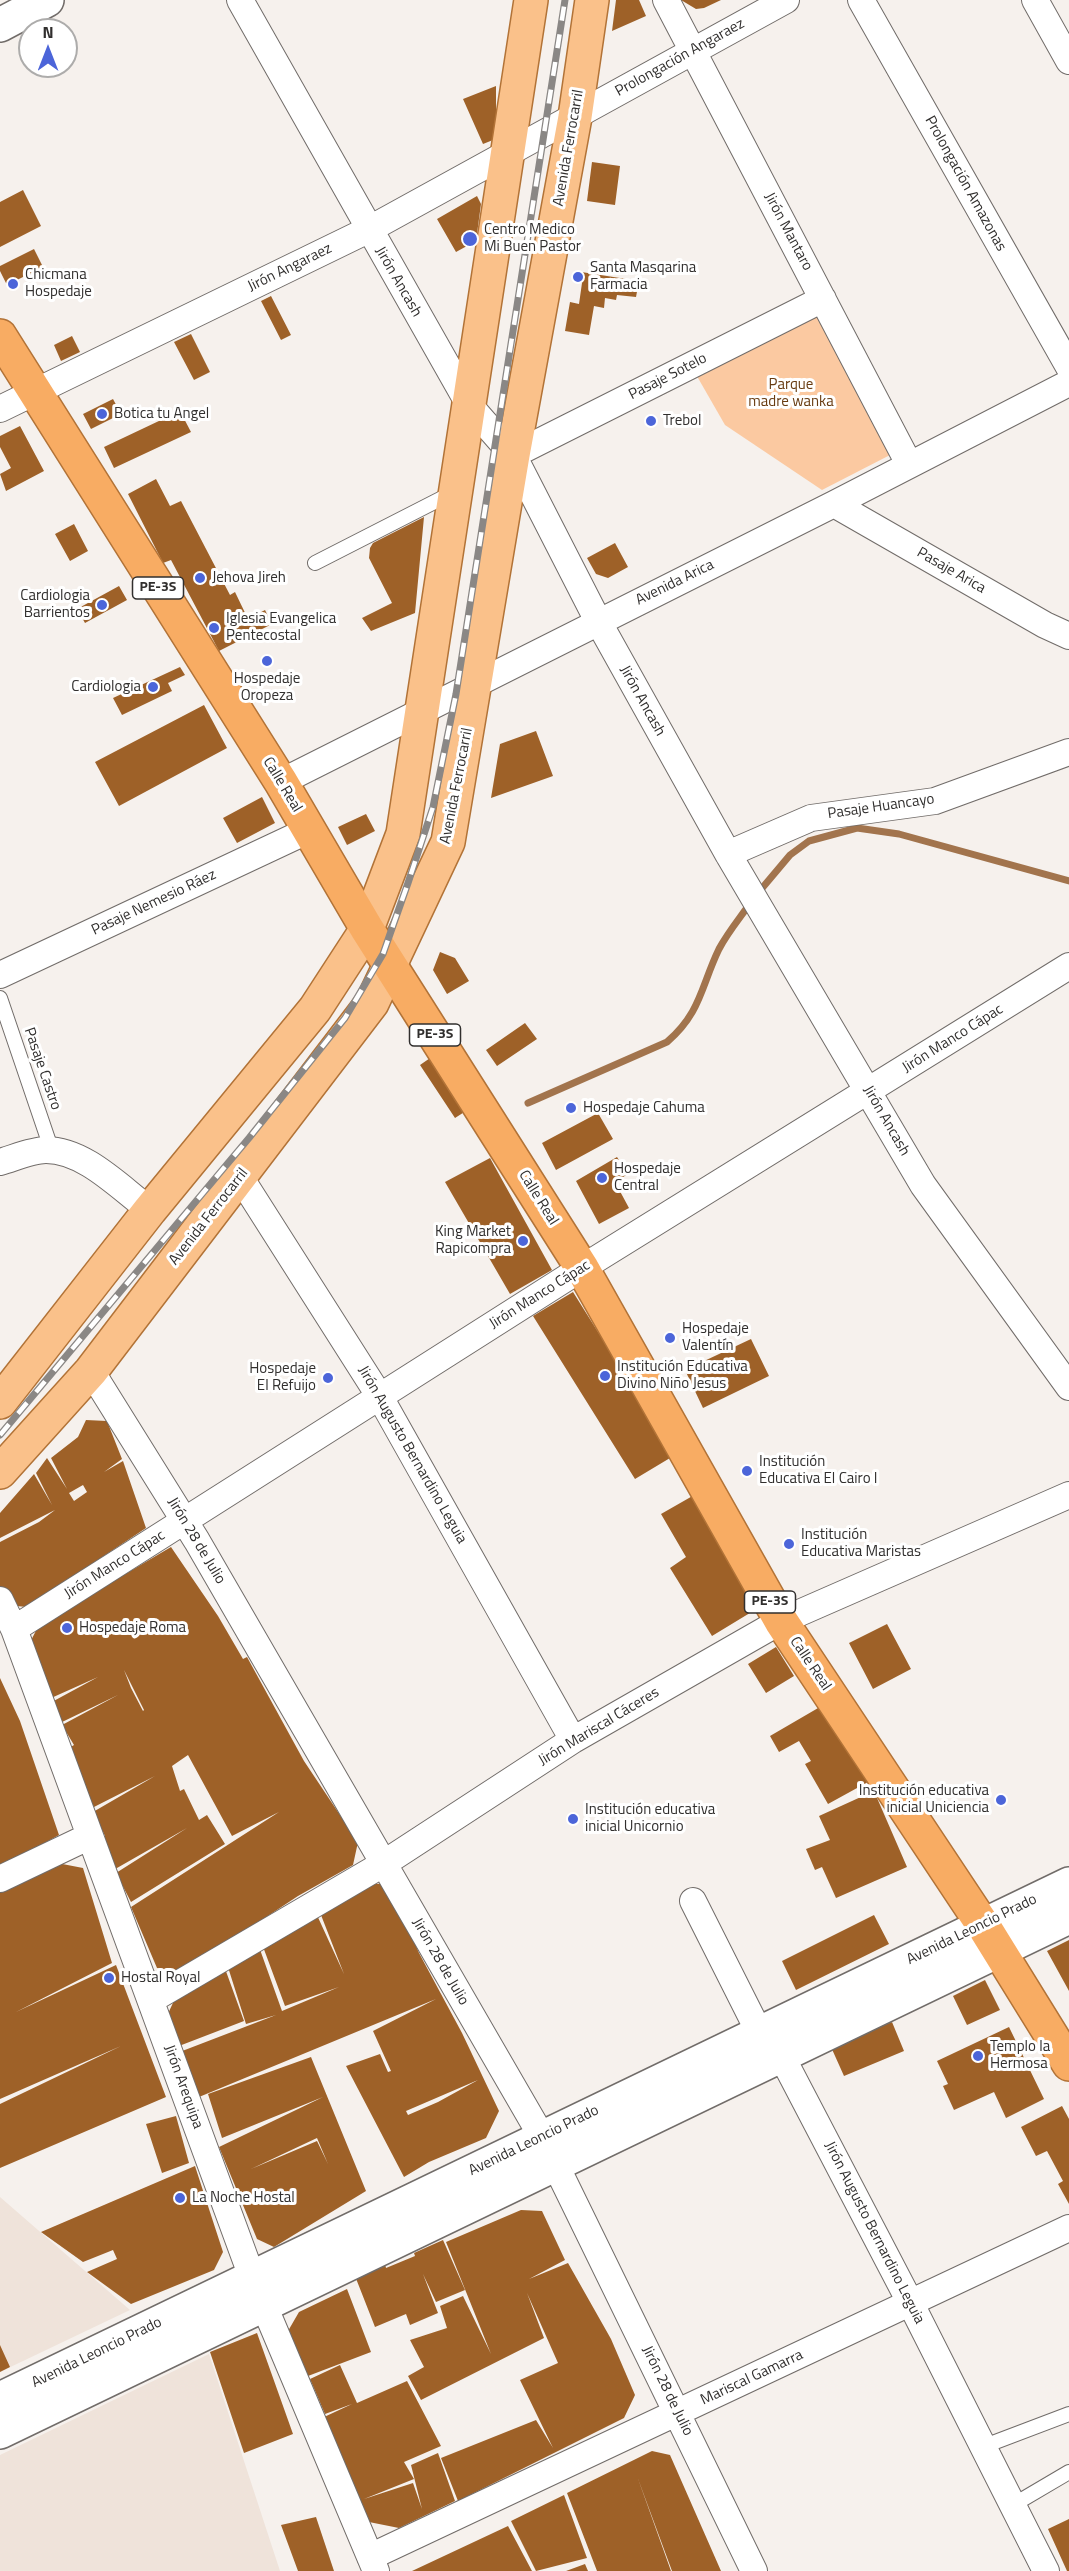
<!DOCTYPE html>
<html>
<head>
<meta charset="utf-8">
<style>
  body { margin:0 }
  #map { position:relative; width:1069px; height:2571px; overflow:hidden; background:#f6f1ed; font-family:"Titillium Web",sans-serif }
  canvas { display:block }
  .north { position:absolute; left:18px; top:18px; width:60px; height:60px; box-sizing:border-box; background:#fff; border:2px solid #adacab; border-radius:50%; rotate:0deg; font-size:16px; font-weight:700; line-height:24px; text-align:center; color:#312f2e }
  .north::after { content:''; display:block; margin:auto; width:21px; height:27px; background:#4c65d9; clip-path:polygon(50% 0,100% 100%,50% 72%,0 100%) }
</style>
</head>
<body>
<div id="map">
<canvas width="1069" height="2571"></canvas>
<div class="north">N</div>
</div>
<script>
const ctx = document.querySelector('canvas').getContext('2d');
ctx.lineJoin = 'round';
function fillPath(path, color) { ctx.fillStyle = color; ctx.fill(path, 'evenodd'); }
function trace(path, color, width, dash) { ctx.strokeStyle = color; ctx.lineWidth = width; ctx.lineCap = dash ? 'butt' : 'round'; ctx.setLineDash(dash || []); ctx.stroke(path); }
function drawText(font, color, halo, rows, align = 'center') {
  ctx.font = font + ' "Titillium Web",sans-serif'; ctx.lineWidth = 6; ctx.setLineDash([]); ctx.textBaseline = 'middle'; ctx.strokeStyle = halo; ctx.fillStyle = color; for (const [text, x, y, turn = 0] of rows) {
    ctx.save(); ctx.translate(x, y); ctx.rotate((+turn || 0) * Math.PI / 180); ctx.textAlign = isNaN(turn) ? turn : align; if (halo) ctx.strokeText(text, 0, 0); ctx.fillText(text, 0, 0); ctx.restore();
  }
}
const built = new Path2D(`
  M0,2197L130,2310L0,2372Z
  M209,2354L280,2571H0V2455Z`);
const green = new Path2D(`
  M817,311L892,454L822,490L725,425L694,371Z`);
const stream = new Path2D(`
  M758,893L790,855L809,841L857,828L899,834L1069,881
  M528,1103L667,1042C701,1013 701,986 719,949C728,932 740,918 751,902`);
const building = new Path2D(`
  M616,0H639L646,16L612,31Z
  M681,0H721L704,8L696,9Z
  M496,86V133L493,140L483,144L463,99Z
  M592,162L620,166L615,205L587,201Z
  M23,190L41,226L0,247V202Z
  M477,196L481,204L476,241L456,252L437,219Z
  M34,249L43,267L7,285L0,271V266Z
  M575,271L639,281L636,297L617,295L616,300L605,298L604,308L594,306L589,335L565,331L570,302L579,304L582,283L573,281Z
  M271,296L291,335L281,340L261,301Z
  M191,334L210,372L194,380L174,342Z
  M72,336L80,352L61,361L54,345Z
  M113,399L121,414L91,429L83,414Z
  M180,411L191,432L114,468L104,447Z
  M20,426L44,471L6,491L0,474L11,468L0,447V436Z
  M156,479L170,506L181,501L230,595L235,592L248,619L265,610L272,624L219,651L171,560L163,563L128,494Z
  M424,517L415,613L371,631L362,618L392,603L369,558L370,548L373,543Z
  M74,524L88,551L70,561L55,534Z
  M615,543L628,567L608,578L596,574L587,558Z
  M119,586L127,600L85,623L77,609Z
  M180,667L185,675L168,683L172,691L122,715L113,698Z
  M204,705L227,748L119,806L95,762Z
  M536,731L553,776L491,798L500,744Z
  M262,797L275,823L237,843L223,818Z
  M366,814L375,831L347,845L338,827Z
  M440,952L455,958L469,981L447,994L433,970Z
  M525,1023L537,1039L497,1066L486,1050Z
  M433,1056L469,1109L455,1118L420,1065Z
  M598,1113L613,1139L556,1170L542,1143Z
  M617,1157L628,1174L615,1182L629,1208L599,1224L576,1181Z
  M490,1158L552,1270L510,1294L445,1182Z
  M573,1292L675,1455L635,1479L533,1316Z
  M751,1339L769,1376L703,1408L685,1370Z
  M86,1420L107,1421L122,1459L104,1472L123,1461L146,1528L27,1607L6,1605L0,1593V1542L39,1522L55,1510L0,1538V1513L34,1474L52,1505L36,1473L47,1458L67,1489L51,1458L78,1437ZM83,1485L87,1492L74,1501L69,1493Z
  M696,1494L763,1605L712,1636L670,1568L686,1557L661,1514Z
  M171,1547L218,1616L243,1659L247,1657L304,1761L358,1842L353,1865L298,1896L221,1947L174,1971L157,1968L131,1907L279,1812L232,1836L188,1755L172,1766L180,1791L184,1789L199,1820L207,1815L225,1844L131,1902L116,1873L187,1828L110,1872L98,1840L105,1836L93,1812L155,1776L94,1807L64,1751L74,1745L62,1725L118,1695L60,1723L50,1703L98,1677L49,1699L27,1648L39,1625ZM124,1670L144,1710L143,1711L131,1688Z
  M887,1624L911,1669L873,1689L849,1643Z
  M776,1647L794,1676L766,1693L748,1664Z
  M0,1678L20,1721L59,1835L0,1868Z
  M825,1704L868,1782L828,1804L805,1764L811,1761L799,1741L779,1752L770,1736Z
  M874,1791L907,1867L836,1898L822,1867L815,1870L806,1849L830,1840L819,1816Z
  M52,1862L83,1868L112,1963L16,2012L116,1965L166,2097L0,2168V2104L121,2046L0,2099V1888Z
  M389,1883L419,1953L462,2033L499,2111L486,2138L429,2162L404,2177L346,2066L380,2054L388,2072L391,2071L373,2031L436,1999L199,2097L177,2053L276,2015L246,2024L227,1964L258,1944L282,2011L339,1987L285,2006L262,1944L316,1913L344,1974L321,1915L363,1885ZM478,2080L438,2102L408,2115L406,2111Z
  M874,1915L889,1944L796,1990L782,1961Z
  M1069,1940V1991L1047,1951Z
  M223,1963L244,2021L179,2046L165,2020L179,1990Z
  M985,1980L1000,2010L967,2025L953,1996Z
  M892,2022L904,2051L844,2076L831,2047Z
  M1009,2027L1044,2099L1006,2118L994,2092L954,2110L943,2086L948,2084L937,2061Z
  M311,2057L366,2191L274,2247L257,2239L219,2147L323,2097L222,2138L208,2094ZM317,2138L328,2164L317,2141L251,2169Z
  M1062,2106L1069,2119V2204L1058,2184L1063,2181L1047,2151L1036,2156L1021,2127Z
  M176,2116L189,2163L162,2173L146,2124Z
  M195,2166L223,2252L214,2270L131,2304L87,2272L117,2259L113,2250L83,2262L41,2232Z
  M521,2210L542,2211L565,2260L529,2279L568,2263L611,2339L635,2395L624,2418L458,2501L441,2458L536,2420L553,2448L520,2380L558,2363L527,2293L544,2338L421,2400L408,2376L424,2367L410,2340L447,2328L440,2306L463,2296L491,2354L446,2242Z
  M443,2240L465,2290L436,2302L423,2274L438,2313L410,2325L406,2314L375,2327L355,2276L385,2264L386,2268L415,2256L414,2253Z
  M347,2289L371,2352L308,2376L288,2331L299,2312Z
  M257,2333L293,2434L244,2453L210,2352Z
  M0,2345L10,2367L0,2372Z
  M340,2365L357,2403L407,2381L441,2446L404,2462L414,2479L364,2499L413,2483L422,2509L411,2465L438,2453L455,2501L399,2528L364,2521L322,2418L352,2404L325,2414L310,2379Z
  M652,2451L670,2455L721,2571H672L637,2476L671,2571H597L567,2493Z
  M564,2495L587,2558L536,2571L511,2521Z
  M316,2517L334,2571H298L281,2525Z
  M1069,2519V2571H1067L1048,2529Z
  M508,2526L532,2571H412Z
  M585,2564L588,2571H566Z`);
const service = new Path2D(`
  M315,563L452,493
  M0,998L52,1151
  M982,2447L1069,2414
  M1013,2505L1069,2472`);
const minor = new Path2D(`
  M240,0L470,406L513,455L598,621L728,854L923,1185L1069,1387
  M666,0L909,464
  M861,0L1069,367
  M1035,0L1069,61
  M0,409L368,230L786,0
  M513,455L823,299
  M834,504L1045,625L1069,636
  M281,782L834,504L1069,383
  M728,854L811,818L935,801L1069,752
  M0,975L309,830
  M0,1162C14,1158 32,1150 46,1150C85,1150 120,1188 150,1210
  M240,1177L380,1397L573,1740
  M91,1371L197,1541L542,2137L754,2571
  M0,1600L14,1629L252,2277L376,2571
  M14,1629L582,1268L1069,966
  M0,1879L90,1836
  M693,1901L759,2032L781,2055L911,2304L1046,2571
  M151,2000L383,1864L573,1740L781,1621L1069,1495
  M370,2557L1069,2228`);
const tertiary = new Path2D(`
  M0,25L47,0
  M0,2399L1069,1884
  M0,2432L1069,1917`);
const primary = new Path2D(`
  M0,1402L150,1210L315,1009L367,929L403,834L531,0
  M0,1472L91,1371L372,1003L448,842L513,455L575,117L592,0`);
const trunk = new Path2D(`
  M0,336L281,782L367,929L582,1268L781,1621L983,1925L1069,2064`);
const rail = new Path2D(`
  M0,1435L249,1138L345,1018L383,954L408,883L433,807L456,694L565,0`);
const markers = [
  [470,239,8,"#4c65d9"],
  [578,277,6,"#4c65d9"],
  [13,284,6,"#4c65d9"],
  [102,414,6,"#4c65d9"],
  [651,421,6,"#4c65d9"],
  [200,578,6,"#4c65d9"],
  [102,605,6,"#4c65d9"],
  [214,628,6,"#4c65d9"],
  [267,661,6,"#4c65d9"],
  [153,687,6,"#4c65d9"],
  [571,1108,6,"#4c65d9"],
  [602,1178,6,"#4c65d9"],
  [523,1241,6,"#4c65d9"],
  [670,1338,6,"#4c65d9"],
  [605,1376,6,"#4c65d9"],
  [328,1378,6,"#4c65d9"],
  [747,1471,6,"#4c65d9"],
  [789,1544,6,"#4c65d9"],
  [67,1628,6,"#4c65d9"],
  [1001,1800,6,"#4c65d9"],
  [573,1819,6,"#4c65d9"],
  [109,1978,6,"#4c65d9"],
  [978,2056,6,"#4c65d9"],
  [180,2198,6,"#4c65d9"]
];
const shields = [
  [158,588,51],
  [435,1035,51],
  [770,1602,51]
];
const shieldNames = [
  ["PE-3S",158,588],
  ["PE-3S",435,1035],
  ["PE-3S",770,1602]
];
const streetNames = [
  ["Prolongación Angaraez",680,58,-29],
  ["Avenida Ferrocarril",569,148,-80],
  ["Prolongación Amazonas",965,184,61],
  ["Jirón Mantaro",788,232,62],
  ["Jirón Angaraez",290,268,-26],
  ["Jirón Ancash",398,282,60],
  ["Pasaje Sotelo",668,377,-27],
  ["Pasaje Arica",951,571,30],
  ["Avenida Arica",675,583,-26],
  ["Jirón Ancash",642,701,61],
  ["Calle Real",282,785,59],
  ["Avenida Ferrocarril",457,786,-79],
  ["Pasaje Huancayo",881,807,-8],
  ["Pasaje Nemesio Ráez",154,903,-25],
  ["Jirón Manco Cápac",953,1039,-32],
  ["Pasaje Castro",42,1069,71],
  ["Jirón Ancash",886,1121,60],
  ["Calle Real",538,1198,58],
  ["Avenida Ferrocarril",209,1217,-52],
  ["Jirón Manco Cápac",540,1295,-32],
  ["Jirón Augusto Bernardino Leguia",412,1455,60],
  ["Jirón 28 de Julio",196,1541,59],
  ["Jirón Manco Cápac",115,1565,-32],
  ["Calle Real",810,1664,56],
  ["Jirón Mariscal Cáceres",599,1727,-31],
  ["Avenida Leoncio Prado",972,1930,-26],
  ["Jirón 28 de Julio",440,1962,60],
  ["Jirón Arequipa",183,2087,70],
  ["Avenida Leoncio Prado",534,2141,-26],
  ["Jirón Augusto Bernardino Leguia",874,2233,63],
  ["Avenida Leoncio Prado",97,2353,-26],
  ["Mariscal Gamarra",752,2378,-25],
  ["Jirón 28 de Julio",667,2391,64]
];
const poiNames = [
  ["Centro Medico",484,230],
  ["Mi Buen Pastor",484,247],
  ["Santa Masqarina",590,268],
  ["Farmacia",590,285],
  ["Chicmana",25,275],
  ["Hospedaje",25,292],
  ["Botica tu Angel",114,414],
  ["Trebol",663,421],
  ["Jehova Jireh",212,578],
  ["Cardiologia",90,596,"right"],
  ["Barrientos",90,613,"right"],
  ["Iglesia Evangelica",226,619],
  ["Pentecostal",226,636],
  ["Hospedaje",267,679,"center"],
  ["Oropeza",267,696,"center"],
  ["Cardiologia",141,687,"right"],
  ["Hospedaje Cahuma",583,1108],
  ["Hospedaje",614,1169],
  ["Central",614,1186],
  ["King Market",511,1232,"right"],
  ["Rapicompra",511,1249,"right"],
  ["Hospedaje",682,1329],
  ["Valentín",682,1346],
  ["Institución Educativa",617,1367],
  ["Divino Niño Jesus",617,1384],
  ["Hospedaje",316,1369,"right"],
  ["El Refuijo",316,1386,"right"],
  ["Institución",759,1462],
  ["Educativa El Cairo I",759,1479],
  ["Institución",801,1535],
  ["Educativa Maristas",801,1552],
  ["Hospedaje Roma",79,1628],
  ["Institución educativa",989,1791,"right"],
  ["inicial Uniciencia",989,1808,"right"],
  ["Institución educativa",585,1810],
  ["inicial Unicornio",585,1827],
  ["Hostal Royal",121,1978],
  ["Templo la",990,2047],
  ["Hermosa",990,2064],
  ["La Noche Hostal",192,2198]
];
const parkNames = [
  ["Parque",791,385],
  ["madre wanka",791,402]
];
fillPath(built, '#efe3da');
fillPath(green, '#fbc9a1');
trace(stream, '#a2744d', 7);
fillPath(building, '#9e6128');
trace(service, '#716c69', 16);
trace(minor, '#716c69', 28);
trace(tertiary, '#716c69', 36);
trace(primary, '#b27337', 36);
trace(trunk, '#b27337', 36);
trace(service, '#fff', 14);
trace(minor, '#fff', 26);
trace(tertiary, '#fff', 33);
trace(primary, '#fac18a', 33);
trace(trunk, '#f8ac63', 33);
trace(rail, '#8a8785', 7);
trace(rail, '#fff', 4.5, [14]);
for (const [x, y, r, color] of markers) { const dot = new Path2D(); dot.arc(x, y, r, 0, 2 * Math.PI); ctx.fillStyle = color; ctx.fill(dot); trace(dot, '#fff', 2); }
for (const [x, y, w] of shields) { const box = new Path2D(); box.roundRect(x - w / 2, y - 11, w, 22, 4.5); ctx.fillStyle = '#fff'; ctx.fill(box); trace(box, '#312f2e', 1.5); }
drawText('bold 14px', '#312f2e', null, shieldNames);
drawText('15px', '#312f2e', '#fff', streetNames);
drawText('15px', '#312f2e', '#fff', poiNames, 'left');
drawText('15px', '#683c12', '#fff', parkNames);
</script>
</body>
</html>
